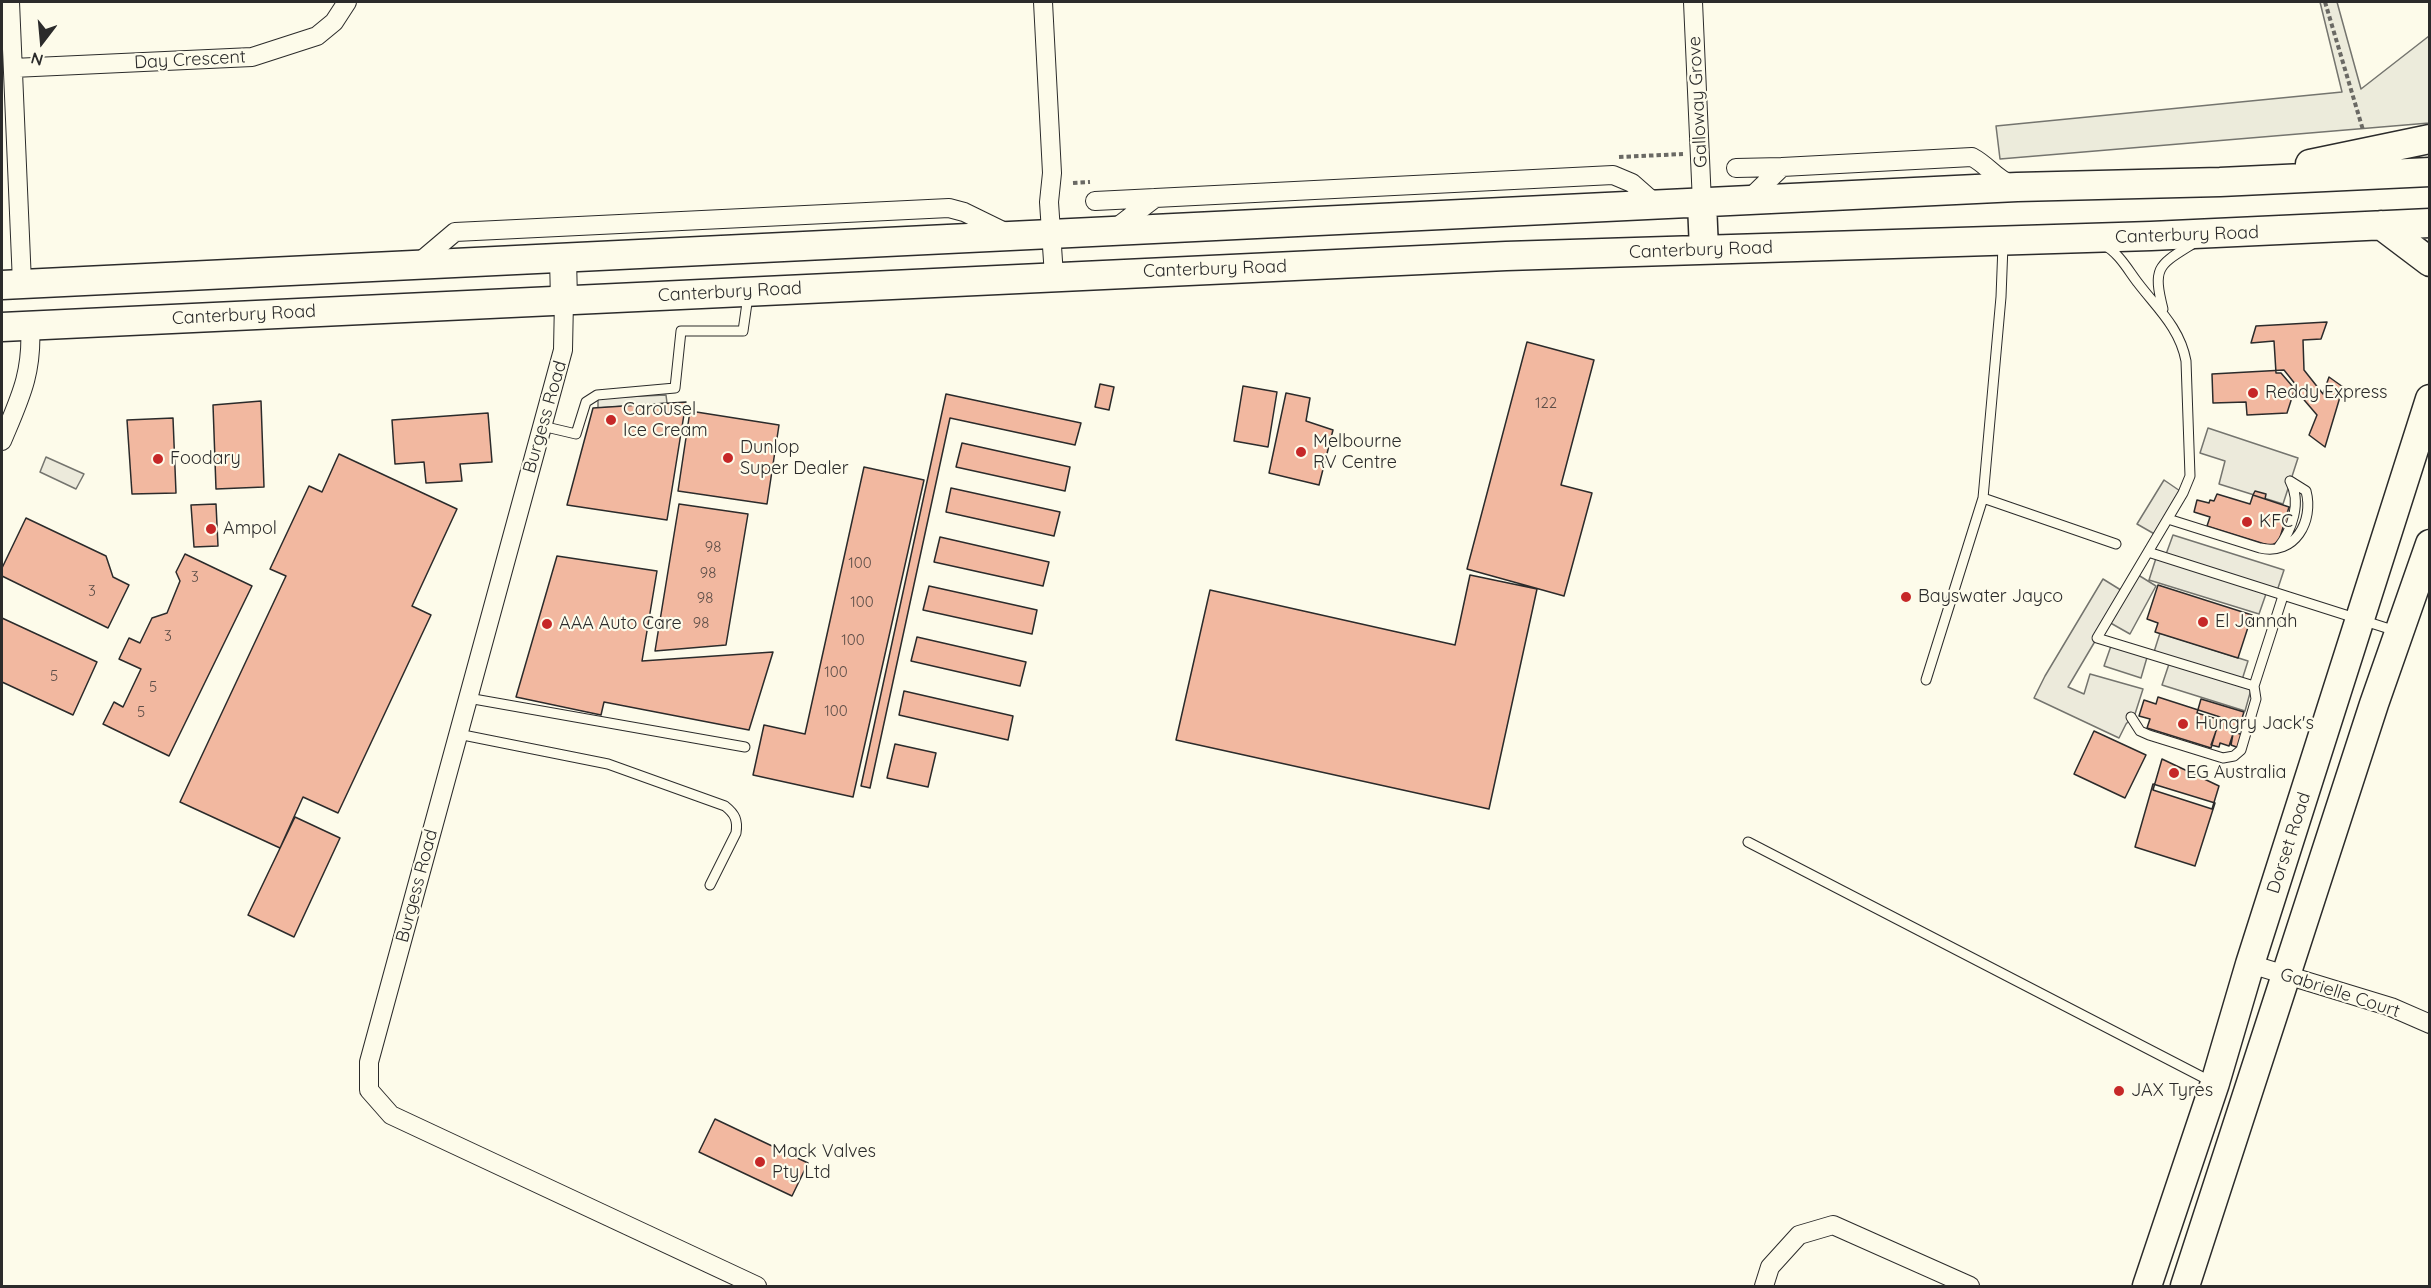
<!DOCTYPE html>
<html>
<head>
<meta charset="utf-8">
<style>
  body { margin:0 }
  #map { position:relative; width:2431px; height:1288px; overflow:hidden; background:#fdfbea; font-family:Quicksand,sans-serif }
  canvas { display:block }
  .frame { position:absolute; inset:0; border:3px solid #2b2b2b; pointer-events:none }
  .north { position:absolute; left:12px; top:12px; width:60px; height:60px; -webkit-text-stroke:4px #fdfbea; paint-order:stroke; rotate:196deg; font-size:16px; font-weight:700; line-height:24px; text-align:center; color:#2b2b2b }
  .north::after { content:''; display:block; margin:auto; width:21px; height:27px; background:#2b2b2b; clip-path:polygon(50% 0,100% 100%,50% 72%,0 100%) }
</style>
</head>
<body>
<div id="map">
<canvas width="2431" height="1288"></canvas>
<div class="frame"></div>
<div class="north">N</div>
</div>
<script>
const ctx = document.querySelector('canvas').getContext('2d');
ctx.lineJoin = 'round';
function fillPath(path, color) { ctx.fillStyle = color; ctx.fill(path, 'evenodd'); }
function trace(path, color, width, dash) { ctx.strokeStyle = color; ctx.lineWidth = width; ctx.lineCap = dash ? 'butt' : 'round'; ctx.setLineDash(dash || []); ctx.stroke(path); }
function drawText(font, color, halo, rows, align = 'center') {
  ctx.font = font + ' Quicksand,sans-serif'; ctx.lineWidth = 4.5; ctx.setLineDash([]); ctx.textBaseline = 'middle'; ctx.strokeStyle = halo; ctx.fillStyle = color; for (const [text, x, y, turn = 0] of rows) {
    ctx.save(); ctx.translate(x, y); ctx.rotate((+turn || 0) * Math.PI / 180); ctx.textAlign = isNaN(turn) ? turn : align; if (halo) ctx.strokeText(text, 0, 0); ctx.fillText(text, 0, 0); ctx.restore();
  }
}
const green = new Path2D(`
  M2320,2H2337L2361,89L2429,36V123L2000,159L1996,126L2342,92Z`);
const parking = new Path2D(`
  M666,395L667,403L598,408V398Z
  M2208,428L2298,458L2283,504L2219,484L2225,461L2200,453Z
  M46,457L84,474L76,489L40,472Z
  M2164,480L2183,493L2158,536L2137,524Z
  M2173,535L2284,570L2276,594L2267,591L2259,614L2149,580L2157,555L2165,557Z
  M2135,573L2156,586L2130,634L2107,621L2068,687L2084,694L2090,674L2143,689L2135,714L2126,724L2119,738L2034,698L2045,676L2103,579L2124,592Z
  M2160,633L2248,661L2241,683L2252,686L2245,711L2162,685L2170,661L2153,655Z
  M2112,643L2148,654L2141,678L2104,666Z`);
const building = new Path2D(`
  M2327,322L2321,339L2303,340L2304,370L2323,394L2329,377L2343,387L2325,447L2309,435L2317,415L2281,373H2276L2274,341L2251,343L2256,326Z
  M1527,342L1594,360L1561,485L1592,493L1564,596L1467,569Z
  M2284,370L2296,385L2287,413L2247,415L2246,402L2213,403L2212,374Z
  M1100,384L1114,387L1109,410L1095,407Z
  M1243,386L1277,392L1268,447L1234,441Z
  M1286,393L1310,398L1306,421L1333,430L1319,485L1269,473Z
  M946,394L1081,423L1075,445L950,418L870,788L861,786Z
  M261,401L264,487L216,489L213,405Z
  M686,402L667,520L567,505L593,408Z
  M690,411L779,425L767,504L678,491Z
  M488,413L492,462L460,464L462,481L426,483L424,462L395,464L392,420Z
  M173,418L176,493L132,494L127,420Z
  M962,443L1070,467L1065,491L956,467Z
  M339,454L457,509L412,606L431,615L338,813L303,797L280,848L180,802L286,576L270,569L309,486L322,492Z
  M864,467L924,480L853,797L753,775L764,725L805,734Z
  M951,488L1060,512L1054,536L946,512Z
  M2255,491L2266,494L2265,499L2253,495Z
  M2217,494L2250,504L2253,495L2289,507L2279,541L2271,546L2207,526L2210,517L2194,512L2197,500L2209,503L2210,500L2214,501Z
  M216,504L218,546L194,547L191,505Z
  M679,504L748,514L726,645L655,651Z
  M2289,507L2294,509L2278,550L2263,551L2265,544L2271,546L2279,541Z
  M26,518L106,556L113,577L129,585L108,628L2,576V568Z
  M940,537L1049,562L1043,586L934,562Z
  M185,554L252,586L169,756L103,724L114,702L123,707L141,669L119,659L129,638L140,643L152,618L167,613L180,581L176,572Z
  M557,556L657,571L642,661L773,652L749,730L604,702L601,715L516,697Z
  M1470,575L1537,589L1489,809L1176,740L1210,590L1455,645Z
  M2158,585L2252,615L2238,658L2155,632L2158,623L2147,619Z
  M929,586L1037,610L1032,634L923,610Z
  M2,618L97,662L73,715L2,682Z
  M917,637L1026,662L1020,686L911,661Z
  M904,691L1013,716L1008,740L899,715Z
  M2158,697L2220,717L2211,748L2147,728L2150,719L2139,716L2144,700L2156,704Z
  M2201,699L2244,712L2237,733L2243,735L2239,748L2231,745L2233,734L2229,746L2220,743L2219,747L2211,745L2220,720L2197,713Z
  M2094,731L2146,755L2125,798L2074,774Z
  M895,744L936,753L928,787L887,778Z
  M2162,759L2219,786L2212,809L2153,790Z
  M2153,784L2215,803L2195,866L2135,847Z
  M295,817L340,838L294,937L248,915Z
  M715,1119L808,1163L792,1196L699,1152Z`);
const path = new Path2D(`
  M2325,2L2363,130
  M1619,157L1683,154
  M1073,183L1090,182`);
const lane = new Path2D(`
  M2104,245C2119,253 2128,270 2138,283C2157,308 2180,328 2186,361L2190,476L2183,493L2148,552L2396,631
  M2163,309C2152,266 2159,265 2194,243
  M542,426L576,434L586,402L597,395L675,388L681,331H743L748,296
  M1983,498L2116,544
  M2168,519L2260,548C2295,556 2314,521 2306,491L2290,481
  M2278,548C2292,530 2302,502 2290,481
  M2148,552L2097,638L2254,686
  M1926,680L1983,498L2001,297L2003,245
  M468,698L745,747
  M2131,717L2140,731L2149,735L2223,758L2234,756L2241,750L2256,699L2254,686L2283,596
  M458,734L608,764L725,806C735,814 738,820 736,833L710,885
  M1748,842L2212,1082`);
const street = new Path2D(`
  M10,2L22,283
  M1043,2L1052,173L1049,202L1054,276
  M1693,2L1702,203
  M13,68L252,57L317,36L334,22L347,2
  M1736,168L1782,167
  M1095,201L1155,198
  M1747,201L1782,167L1972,157C1989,166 1994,178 2012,185
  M1112,231L1155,198L1613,175L1632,183L1657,205
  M416,265L455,232L949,208L964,212L1009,234
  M564,300L563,350L369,1062V1090L391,1115L757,1286
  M2,441C20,398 33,373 30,325
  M2250,964L2391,1007L2430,1024
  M1764,1286L1770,1267L1799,1235L1833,1225L1970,1286`);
const secondary = new Path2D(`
  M563,258L564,300`);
const primary = new Path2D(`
  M2310,164L2430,139
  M1702,203L1704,250
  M2381,225L2430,262
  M2,285L2017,187L2220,182L2430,172
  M2,327L1506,256L2151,236L2430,223
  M2147,1286L2215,1083L2250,964L2430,399
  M2185,1286L2374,704L2430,544`);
const markers = [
  [2253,393,6,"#c62828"],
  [611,420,6,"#c62828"],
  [1301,452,6,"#c62828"],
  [728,458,6,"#c62828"],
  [158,459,6,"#c62828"],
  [2247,522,6,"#c62828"],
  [211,529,6,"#c62828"],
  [1906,597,6,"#c62828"],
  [2203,622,6,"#c62828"],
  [547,624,6,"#c62828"],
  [2183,724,6,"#c62828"],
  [2174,773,6,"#c62828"],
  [2119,1091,6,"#c62828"],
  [760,1162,6,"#c62828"]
];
const numberNames = [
  ["122",1546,403],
  ["98",713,547],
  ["100",860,563],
  ["98",708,573],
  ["3",195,577],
  ["3",92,591],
  ["98",705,598],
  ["100",862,602],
  ["98",701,623],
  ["3",168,636],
  ["100",853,640],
  ["100",836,672],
  ["5",54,676],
  ["5",153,687],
  ["100",836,711],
  ["5",141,712]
];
const streetNames = [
  ["Day Crescent",190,60,-3],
  ["Galloway Grove",1698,102,-93],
  ["Canterbury Road",2187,235,-2],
  ["Canterbury Road",1701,250,-2],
  ["Canterbury Road",1215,269,-2],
  ["Canterbury Road",730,292,-3],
  ["Canterbury Road",244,315,-3],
  ["Burgess Road",545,417,-74],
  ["Dorset Road",2289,843,-72],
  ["Burgess Road",417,886,-75],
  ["Gabrielle Court",2340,993,18]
];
const poiNames = [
  ["Reddy Express",2265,393],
  ["Carousel",623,410],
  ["Ice Cream",623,431],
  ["Melbourne",1313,442],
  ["RV Centre",1313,463],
  ["Dunlop",740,448],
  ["Super Dealer",740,469],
  ["Foodary",170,459],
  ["KFC",2259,522],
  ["Ampol",223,529],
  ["Bayswater Jayco",1918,597],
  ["El Jannah",2215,622],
  ["AAA Auto Care",559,624],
  ["Hungry Jack's",2195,724],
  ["EG Australia",2186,773],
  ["JAX Tyres",2131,1091],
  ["Mack Valves",772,1152],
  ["Pty Ltd",772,1173]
];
fillPath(green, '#ecebdb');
trace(green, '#74746e', 1.5);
fillPath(parking, '#eceadb');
trace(parking, '#74746e', 1.5);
fillPath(building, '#f2b8a0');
trace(building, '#2b2b2b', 1.5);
trace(lane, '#2b2b2b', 11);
trace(street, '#2b2b2b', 20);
trace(secondary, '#2b2b2b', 28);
trace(primary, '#2b2b2b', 31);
trace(path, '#6a6964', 4, [4.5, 3]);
trace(lane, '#fdfbea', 9);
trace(street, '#fdfbea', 18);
trace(secondary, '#fdfbea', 26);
trace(primary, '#fdfbea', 28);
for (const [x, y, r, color] of markers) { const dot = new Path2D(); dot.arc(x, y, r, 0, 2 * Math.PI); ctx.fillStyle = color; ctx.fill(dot); trace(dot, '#fdfbea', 2); }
drawText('15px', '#5d4e48', null, numberNames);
drawText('18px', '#2b2b2b', '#fdfbea', streetNames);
drawText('18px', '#2b2b2b', '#fdfbea', poiNames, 'left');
</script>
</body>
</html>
